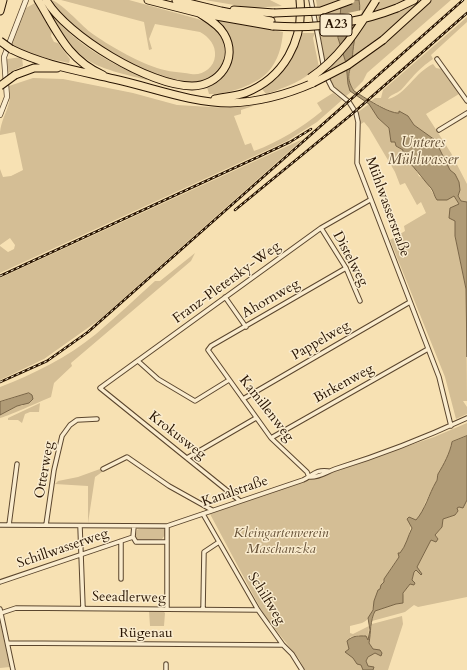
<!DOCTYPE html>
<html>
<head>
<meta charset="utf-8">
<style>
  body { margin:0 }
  canvas { display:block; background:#f7e1b3 }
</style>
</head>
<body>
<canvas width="467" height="670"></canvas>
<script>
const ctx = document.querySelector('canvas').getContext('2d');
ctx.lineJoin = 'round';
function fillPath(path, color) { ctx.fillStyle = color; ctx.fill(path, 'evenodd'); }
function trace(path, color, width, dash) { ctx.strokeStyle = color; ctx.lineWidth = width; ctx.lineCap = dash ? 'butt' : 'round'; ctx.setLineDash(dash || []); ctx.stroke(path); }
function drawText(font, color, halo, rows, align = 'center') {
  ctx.font = font + ' Cardo,serif'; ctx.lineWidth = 3; ctx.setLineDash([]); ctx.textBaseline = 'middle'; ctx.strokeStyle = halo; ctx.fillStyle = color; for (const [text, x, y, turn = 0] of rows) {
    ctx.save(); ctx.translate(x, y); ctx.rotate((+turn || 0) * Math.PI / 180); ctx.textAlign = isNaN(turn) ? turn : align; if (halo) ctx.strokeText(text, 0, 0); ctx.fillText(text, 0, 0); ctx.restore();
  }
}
const green = new Path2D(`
  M50,0C59,0 81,25 90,32C108,45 136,61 157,68C168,72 180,72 191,74C202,76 214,68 215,56C216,45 209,37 200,32L155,24L149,39L152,49L149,50L144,22L61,0H129L198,19C222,28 238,55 214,75C208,79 202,82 195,83C157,85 92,44 65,19C59,14 55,6 50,0Z
  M205,0H270L282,6L252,8Z
  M316,0H342L338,38L346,63L347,77L351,92L346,96C319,84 321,25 316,0Z
  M359,0H451L367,73L363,81L354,90C346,79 350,71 352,60C354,54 353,47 354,41C356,27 362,14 359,0Z
  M35,3L52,31L51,36L54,42L58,43L70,59L69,63C53,59 22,55 10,43L26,8Z
  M53,16C76,44 113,66 147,78V80C93,66 82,66 51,17Z
  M467,17V22L431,55L433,59C417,70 413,77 401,90C396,94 391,94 388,99C407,94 414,73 433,64L436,68L441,69L459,94L426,114L451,153L467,184V202L461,201L458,196L460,190L459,182L455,174L450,171L435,140L414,125L408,116L399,112L398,113L392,112L371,101L375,98H381L383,90Z
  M216,20L283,32C282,46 278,61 268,72C256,85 227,95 209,94L207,87C237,73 242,43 216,20Z
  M300,33H315L313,38L319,67C304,80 285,88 266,94L262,89L246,98L231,100L267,83Z
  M22,57L23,66L8,73L7,59Z
  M33,78L63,79L133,93L177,105L228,108L256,105L241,110V114L234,116L245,145L251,143L254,151C279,142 301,128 322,111L317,103L333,93L342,100L317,122L287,141L0,273V246L8,252L14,249L15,245L10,238L0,245V169L3,177L11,176L23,170L15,132L0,135C0,117 14,105 9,86Z
  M369,104L378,118L389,128L391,142H395L396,146L403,150L402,156L413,165L419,176L426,181L435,197L454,196L459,204L455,221V236L466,289L467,401H463L467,407V414L456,419L445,377L390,240L405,231L404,226L426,213L421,202L417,205L405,183L400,185L395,172L369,128L364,122L361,124L358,112Z
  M303,139L99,320L44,359L0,380V278Z
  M195,253L191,261L71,363L72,366L54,383L51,397C44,400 3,418 0,418V415L17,406H23L15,397L0,402V387C34,374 68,357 96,334C116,317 135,299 155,281H160Z
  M40,403L39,412H30L25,414L22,423L18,420H8V418Z
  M467,423V436L452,442L446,462L438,474L437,481L425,503L422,514L417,520H412C410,529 409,538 405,547C399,559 388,569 384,582L381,585V589L378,590C374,601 373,619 362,623C358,624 354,625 350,626V633L353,634L369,626L368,641L359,635L350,637C349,650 350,658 361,665L363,670H305L299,659L264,615L210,514L434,437Z
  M467,465V597L418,607L414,605L405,612L372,621L375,611L396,604L403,603C402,595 404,590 410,584L415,585V583L412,580L414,572L416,570L421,574L417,567L431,540L438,539L435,535L442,527L443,519L455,515L458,511L457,509Z
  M100,469L102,472L95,477L88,523V486L55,484L58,481L78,477Z
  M163,528L166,531L165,535L162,539L138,541L135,537L137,530L139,529Z
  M149,611H163L165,613L164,626H150Z
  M402,616L403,624L388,670H373L374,667H368L366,661L371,654L375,653L369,642L372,624Z
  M0,621L10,667L0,668Z`);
const water = new Path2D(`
  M342,0H359C362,14 355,29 354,43C353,48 353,53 352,59C350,73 345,77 354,91C364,97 389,114 399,113V111L408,116L414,125L435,140L450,170L455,174L459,182L460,190L458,196L461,201L467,202V357L466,289L455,236V221L449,218L450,208L459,204L454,196L447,200H437C434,196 434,192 431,188C421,177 414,166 402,155L403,150L396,146L395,142H391L389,128L378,118L369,104L350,91L348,84L346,63L338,38Z
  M29,393L32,395L33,399L29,403L17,406L0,415V402Z
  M467,436V500L463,508L459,507L457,508L458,511L455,515L443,519L442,527L435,535L438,539L436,542L431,540L417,567L422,574L421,575L416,570L414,572L412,580L415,583L414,585L410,584L403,593V603L396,604L375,611C370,621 371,632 369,643L373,649L380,650L382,653L381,656L375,653L368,657L366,661L368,666L374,667L373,670H363L361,665L357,664L353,658L345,652L349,649L347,641C353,635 359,636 366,636L368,640L370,630L368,618L373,610L374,601L378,590L380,589L381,585L384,582V579L399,557L398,553H400C406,546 408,536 412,528L407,519L409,517L416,520C425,510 429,494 436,482C438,480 437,476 438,474C444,464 450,453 452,442Z`);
const pier = new Path2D(`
  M362,10L357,35L341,55L355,27L337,30L338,15Z`);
const minor = new Path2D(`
  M311,0L325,74L332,88L349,102L356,113L358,122L357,163L439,377L451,426
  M437,59L467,101
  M439,130L467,113
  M321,228L346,268L360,301
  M225,297L246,327
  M138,361L158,379L195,401L229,380
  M243,399L410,302
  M271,438L428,349
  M187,458L256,418
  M103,469L127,457L169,486L212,510
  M309,477L307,472L271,438L208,350L211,346L346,268
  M309,477C319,478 326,472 335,469C380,455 424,438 467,418
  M240,501L100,388L321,228L370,200
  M203,514L258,610L283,645L292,654L302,670
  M0,525L167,526L303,480C312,476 316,469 328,471
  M9,525L17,464
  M46,525L54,470L62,436L70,425L77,420L97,419
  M80,526L83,608
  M134,526L133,537L136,542H167
  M121,579V541
  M0,582L133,537
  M0,609L13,670
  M167,609V526
  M203,609L204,552L219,542
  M1,613L16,608L258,610
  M8,643L283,645
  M166,670V664`);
const tertiary = new Path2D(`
  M0,115L7,97L4,57L26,0`);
const motorway = new Path2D(`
  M38,0C57,31 67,59 103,75
  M46,0C67,36 150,86 192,86C219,86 239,59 224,34C218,24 208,19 199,13
  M148,0L199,13L273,26
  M176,0L221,11L271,21
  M397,8L414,0
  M234,10L274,13
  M0,11L3,0
  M383,40L427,0
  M11,49C43,65 80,71 114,79C151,87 191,103 230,103C259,102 288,94 313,83
  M15,75L34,68H57
  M215,99C225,97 236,96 245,93C284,78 304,40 300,0`);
const rail = new Path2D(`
  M235,210L352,114L467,13
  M0,276L258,157L290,142L311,129
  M0,382L47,361L88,332L463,0`);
const motorwayBridge = new Path2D(`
  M274,13L321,11L351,0
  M273,26C317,29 356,24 397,8
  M0,41L11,49
  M310,78C340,58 357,30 376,0
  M313,83L348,65L383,40
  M0,86L15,75`);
const shields = [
  [336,25,32]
];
const shieldNames = [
  ["A23",336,25]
];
const streetNames = [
  ["Mühlwasserstraße",387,207,70],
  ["Distelweg",350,259,62],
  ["Franz-Pletersky-Weg",227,283,-36],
  ["Ahornweg",271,299,-30],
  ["Pappelweg",321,341,-30],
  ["Birkenweg",344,384,-29],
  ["Kamillenweg",266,409,52],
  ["Krokusweg",177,436,38],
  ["Otterweg",45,470,-80],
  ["Kanalstraße",235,492,-19],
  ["Schillwasserweg",63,549,-19],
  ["Seeadlerweg",129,598,1],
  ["Schilfweg",266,599,58],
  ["Rügenau",146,634]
];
const parkNames = [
  ["Kleingartenverein",281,534],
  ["Maschanzka",281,550]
];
const waterNames = [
  ["Unteres",423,144],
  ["Mühlwasser",423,161]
];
fillPath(green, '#d4be95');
fillPath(water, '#b09b76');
trace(water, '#796547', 1);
fillPath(pier, '#f7e1b3');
trace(minor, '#5b462e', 5.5);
trace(tertiary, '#5b462e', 6);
trace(motorway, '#271301', 9);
trace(minor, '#faecce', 3.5);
trace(tertiary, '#faecce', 4.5);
trace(motorway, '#f7e1b3', 7);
trace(rail, '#271301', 2.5);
trace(rail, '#faecce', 1, [3]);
trace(motorwayBridge, '#271301', 9, []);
trace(motorwayBridge, '#f7e1b3', 7);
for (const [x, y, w] of shields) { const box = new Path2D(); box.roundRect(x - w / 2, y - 11, w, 22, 3); ctx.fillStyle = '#faecce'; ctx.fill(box); trace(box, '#271301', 1); }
drawText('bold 13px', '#271301', null, shieldNames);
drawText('14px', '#271301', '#faecce', streetNames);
drawText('italic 14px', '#644f35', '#faecce', parkNames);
drawText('italic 15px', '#655036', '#faecce', waterNames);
</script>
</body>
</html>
